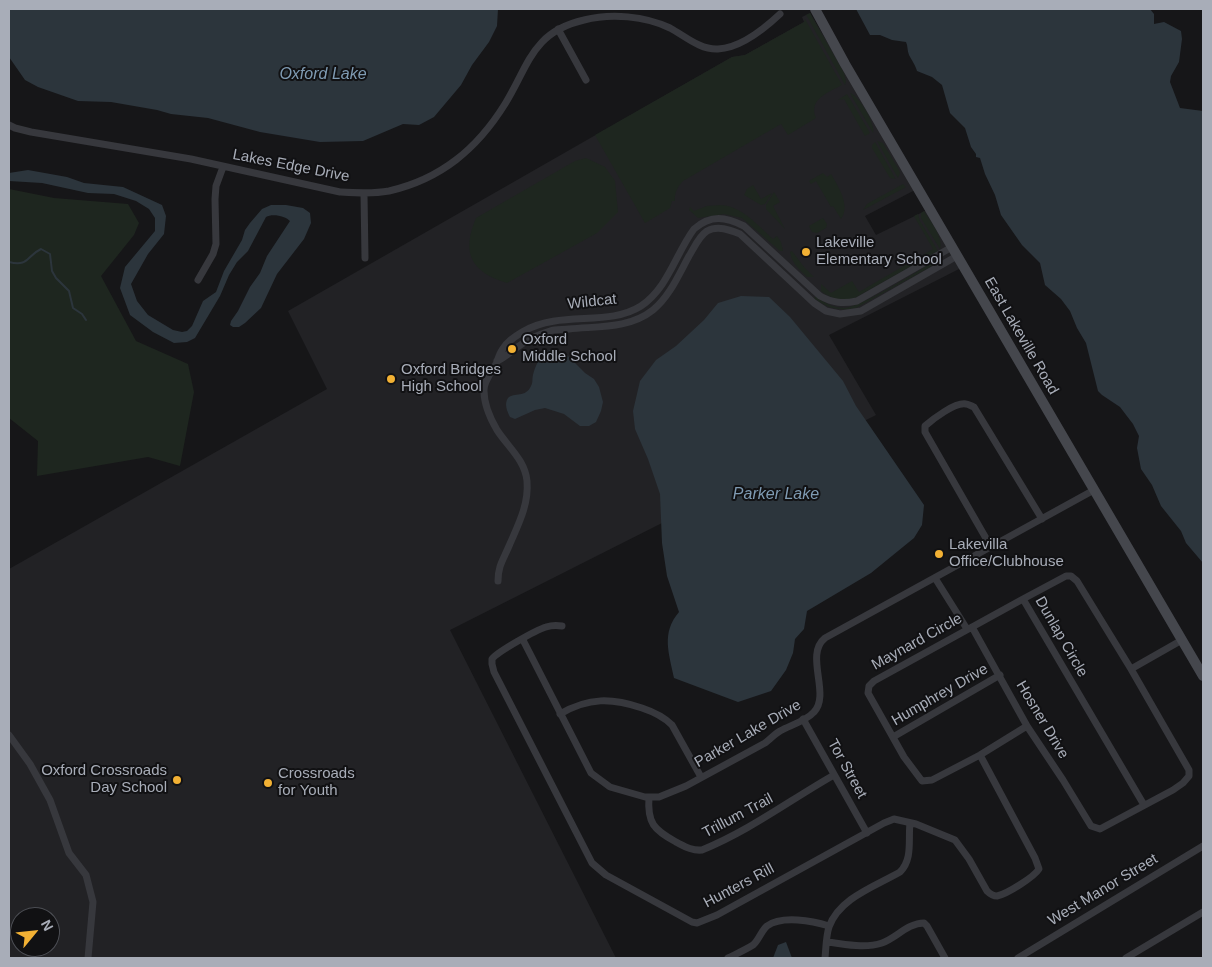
<!DOCTYPE html>
<html>
<head>
<meta charset="utf-8">
<style>
  body { margin:0 }
  #map { position:relative; width:1212px; height:967px; overflow:hidden; background:#161618; font-family:Arial,sans-serif }
  canvas { display:block }
  .frame { position:absolute; inset:0; border:10px solid #a8adb8; pointer-events:none }
  .north { position:absolute; left:10px; top:907px; width:50px; height:50px; box-sizing:border-box; background:#111113; border:1px solid #4d4f55; border-radius:50%; rotate:62deg; font-size:14px; font-weight:700; line-height:20px; text-align:center; color:#a8adb8 }
  .north::after { content:''; display:block; margin:auto; width:18px; height:22px; background:#f2b134; clip-path:polygon(50% 0,100% 100%,50% 72%,0 100%) }
</style>
</head>
<body>
<div id="map">
<canvas width="1212" height="967"></canvas>
<div class="frame"></div>
<div class="north">N</div>
</div>
<script>
const ctx = document.querySelector('canvas').getContext('2d');
ctx.lineJoin = 'round';
function fillPath(path, color) { ctx.fillStyle = color; ctx.fill(path, 'evenodd'); }
function trace(path, color, width, dash) { ctx.strokeStyle = color; ctx.lineWidth = width; ctx.lineCap = dash ? 'butt' : 'round'; ctx.setLineDash(dash || []); ctx.stroke(path); }
function drawText(font, color, halo, rows, align = 'center') {
  ctx.font = font + ' Arial,sans-serif'; ctx.lineWidth = 4; ctx.setLineDash([]); ctx.textBaseline = 'middle'; ctx.strokeStyle = halo; ctx.fillStyle = color; for (const [text, x, y, turn = 0] of rows) {
    ctx.save(); ctx.translate(x, y); ctx.rotate((+turn || 0) * Math.PI / 180); ctx.textAlign = isNaN(turn) ? turn : align; if (halo) ctx.strokeText(text, 0, 0); ctx.fillText(text, 0, 0); ctx.restore();
  }
}
const built = new Path2D(`
  M810,13L915,190L865,216L876,235L927,210L961,268L829,335L876,415L450,630L616,958H9V569L327,389L288,311L732,57L745,55L804,22L802,17ZM20,917H50V947H20Z`);
const green = new Path2D(`
  M810,13L844,73L846,81L845,85L808,18L806,15Z
  M805,19L842,85C829,92 808,99 816,118L788,135L781,124L683,181C678,186 674,193 675,201H672L670,208L645,223L595,135L732,57L745,55L804,22Z
  M850,93C859,95 876,125 873,133Z
  M847,94L870,133L865,136L844,99L838,100Z
  M877,141L883,143L899,170L900,173L898,178Z
  M875,142L895,178L896,179L890,178L872,148V145Z
  M586,158L605,167L615,181L618,212L597,233L507,283C471,272 461,253 476,218L575,161Z
  M823,173L827,177L831,174C838,186 851,206 841,219L833,206L831,207L816,181L811,184L809,181Z
  M903,184L906,187L863,210L867,204Z
  M753,185L761,199L772,193L765,204L761,205L744,195L747,189Z
  M9,189L54,198L128,204L139,223L134,235L101,276L136,341L188,364L194,392L180,466L148,457L37,476L38,441L9,418Z
  M774,192L780,202L773,206L785,229L766,209V205Z
  M721,205C742,206 758,226 773,239L777,236L781,242L783,251H780L742,218L724,214L698,218L689,210L690,207L694,211L707,206Z
  M924,211C930,221 944,238 940,249L921,218V213Z
  M918,214L920,221L938,251L853,299C842,302 830,298 821,291V284L831,293L852,281L859,292L933,249L914,216Z
  M823,218L827,224L826,228L817,233L812,232L809,226Z
  M792,251L804,267L814,277H807C799,269 792,264 790,252Z
  M940,258L941,261L856,308C839,311 828,309 814,298L816,296C825,303 833,308 844,308C862,307 921,269 940,258Z`);
const water = new Path2D(`
  M9,9H498L497,26L489,42L472,65L461,85L434,117L419,125L403,124L363,141L320,142L260,132L208,118L171,114L157,110L111,102L78,101L38,87L25,80L9,57Z
  M856,9H1150L1154,14V24L1164,22L1181,31L1182,39L1179,62L1171,76L1170,82L1180,108L1203,111V563L1186,543L1181,531L1161,506L1152,485L1141,469L1137,448L1139,436L1133,424L1120,407L1102,395L1098,391L1086,343L1077,328L1070,311L1061,299L1045,285L1040,263L1022,245L1001,215L995,195L985,174L980,158L976,157V154L971,147L965,128L950,113L942,85L932,77L917,71C915,64 912,61 909,55C907,50 908,46 906,42L892,40L880,35H870Z
  M28,170L67,177L84,183L123,187L162,205L166,216L164,234L148,254L131,284L137,301L148,315L173,330L182,332L187,331L192,326L203,301L216,292L224,271L242,240L245,230L250,223L262,209L271,205H286L303,208L310,213L311,223L304,239L277,274L261,308L245,323L239,327H233L230,325L231,321L238,311L250,287L260,273L267,256L290,221C286,216 272,213 266,217L248,251L237,262L229,275L220,296L195,338L187,342L174,343L153,332L130,315L120,288L125,267L155,231V218L149,209L136,201L114,194L88,193L42,183L9,181V173Z
  M741,296L769,297L790,317L843,381L856,406L924,505L922,525L914,538L871,573L807,611L804,629L795,639L793,653L786,670L771,691L738,702L674,678C669,653 661,633 679,612L667,576L662,543L660,494L648,459L635,429L633,411L640,381L656,360L676,346L704,320L718,303Z
  M550,350L555,353H565L585,373L594,379L599,387L603,402L601,411L596,422L589,426H580L564,414L545,408L535,410L515,419L510,417C507,411 504,404 508,398C514,392 526,398 531,386C533,383 532,379 533,375C535,366 541,353 550,350Z
  M786,942L792,958H773L778,945Z`);
const stream = new Path2D(`
  M9,262C29,267 26,256 41,249L50,254L52,271L56,278L69,291L73,308L82,314L86,320`);
const street = new Path2D(`
  M558,29L586,80
  M9,125L15,128L31,132L191,159L340,192C357,193 373,194 389,191C441,179 477,149 505,104C529,65 532,32 584,20C611,13 645,16 670,28C685,36 700,50 718,49C741,48 764,29 780,14
  M364,194L365,258
  M198,280L213,254L216,244L215,199L216,186L223,167
  M497,361C506,357 511,351 519,346C528,339 540,334 550,331C556,329 563,330 569,329C598,326 629,329 653,310C670,296 679,274 689,256C694,248 699,236 707,231C718,225 730,230 740,234L814,303L826,311L840,314L861,311L957,256
  M991,547L925,432V426C933,419 955,402 966,404C968,404 971,406 974,407L1042,519
  M935,578L967,629
  M498,581C498,566 503,560 509,546C518,525 529,505 527,481C525,460 508,447 497,430C490,418 484,405 484,391C483,383 492,371 496,364C498,360 499,354 502,350C507,341 516,336 524,331C561,310 608,327 641,306C668,288 676,253 694,229C711,214 726,217 744,226L820,296C833,303 843,304 857,301L952,247
  M1023,599L874,681L869,686L868,693L904,757L922,781L932,780L980,755L1027,726
  M562,626C556,625 552,625 546,627C536,630 497,652 492,659V664L494,672L592,863L606,875L692,922L697,923L717,915L884,823L894,819L916,824L955,840L969,859L987,891C990,894 993,896 997,896C1007,894 1034,877 1039,869L1035,858L980,755
  M972,627L1027,726L1063,780L1091,826L1100,829L1173,790L1183,783L1189,776V770L1131,669L1077,581L1071,576H1066L1023,599L1144,805
  M523,640L591,773L610,787L645,797H659L686,786L765,743C770,739 775,734 780,731C791,725 806,721 814,712C831,694 804,655 825,638L1094,490
  M1131,669L1182,640
  M560,714C589,697 612,698 642,708C654,712 663,716 672,725L701,777
  M803,719L867,833
  M9,735L30,764L50,800L69,853L86,875L93,902L88,958
  M893,737L1000,675
  M649,797C647,823 654,830 676,842C684,846 692,851 702,850C749,831 790,800 834,775
  M827,942C845,944 864,949 882,943C896,938 908,923 924,923L927,926L945,958
  M728,958C736,954 745,950 753,945C759,940 761,931 767,926C782,915 813,921 829,926
  M825,958C826,948 826,936 829,927C839,898 876,886 900,872C913,859 908,840 910,823
  M1018,958L1203,846
  M1126,958L1203,912`);
const secondary = new Path2D(`
  M815,9L845,64L1203,676`);
const markers = [
  [806,252,5,"#f2b134"],
  [512,349,5,"#f2b134"],
  [391,379,5,"#f2b134"],
  [939,554,5,"#f2b134"],
  [177,780,5,"#f2b134"],
  [268,783,5,"#f2b134"]
];
const streetNames = [
  ["Lakes Edge Drive",291,166,11],
  ["Wildcat",592,302,-6],
  ["East Lakeville Road",1021,336,60],
  ["Dunlap Circle",1061,637,60],
  ["Maynard Circle",917,642,-29],
  ["Humphrey Drive",940,695,-30],
  ["Hosner Drive",1042,720,59],
  ["Parker Lake Drive",748,734,-30],
  ["Tor Street",847,769,61],
  ["Trillum Trail",738,816,-28],
  ["Hunters Rill",739,886,-28],
  ["West Manor Street",1103,890,-31]
];
const poiNames = [
  ["Lakeville",816,243],
  ["Elementary School",816,260],
  ["Oxford",522,340],
  ["Middle School",522,357],
  ["Oxford Bridges",401,370],
  ["High School",401,387],
  ["Lakevilla",949,545],
  ["Office/Clubhouse",949,562],
  ["Oxford Crossroads",167,771,"right"],
  ["Day School",167,788,"right"],
  ["Crossroads",278,774],
  ["for Youth",278,791]
];
const waterNames = [
  ["Oxford Lake",323,75],
  ["Parker Lake",776,495]
];
fillPath(built, '#222225');
fillPath(green, '#1e261f');
fillPath(water, '#2c353c');
trace(stream, '#2c353c', 2);
trace(street, '#37383d', 7);
trace(secondary, '#45474d', 10);
for (const [x, y, r, color] of markers) { const dot = new Path2D(); dot.arc(x, y, r, 0, 2 * Math.PI); ctx.fillStyle = color; ctx.fill(dot); trace(dot, '#111113', 2); }
drawText('15px', '#a8adb8', '#111113', streetNames);
drawText('15px', '#a8adb8', '#111113', poiNames, 'left');
drawText('italic 16px', '#7f9bb3', '#111113', waterNames);
</script>
</body>
</html>
